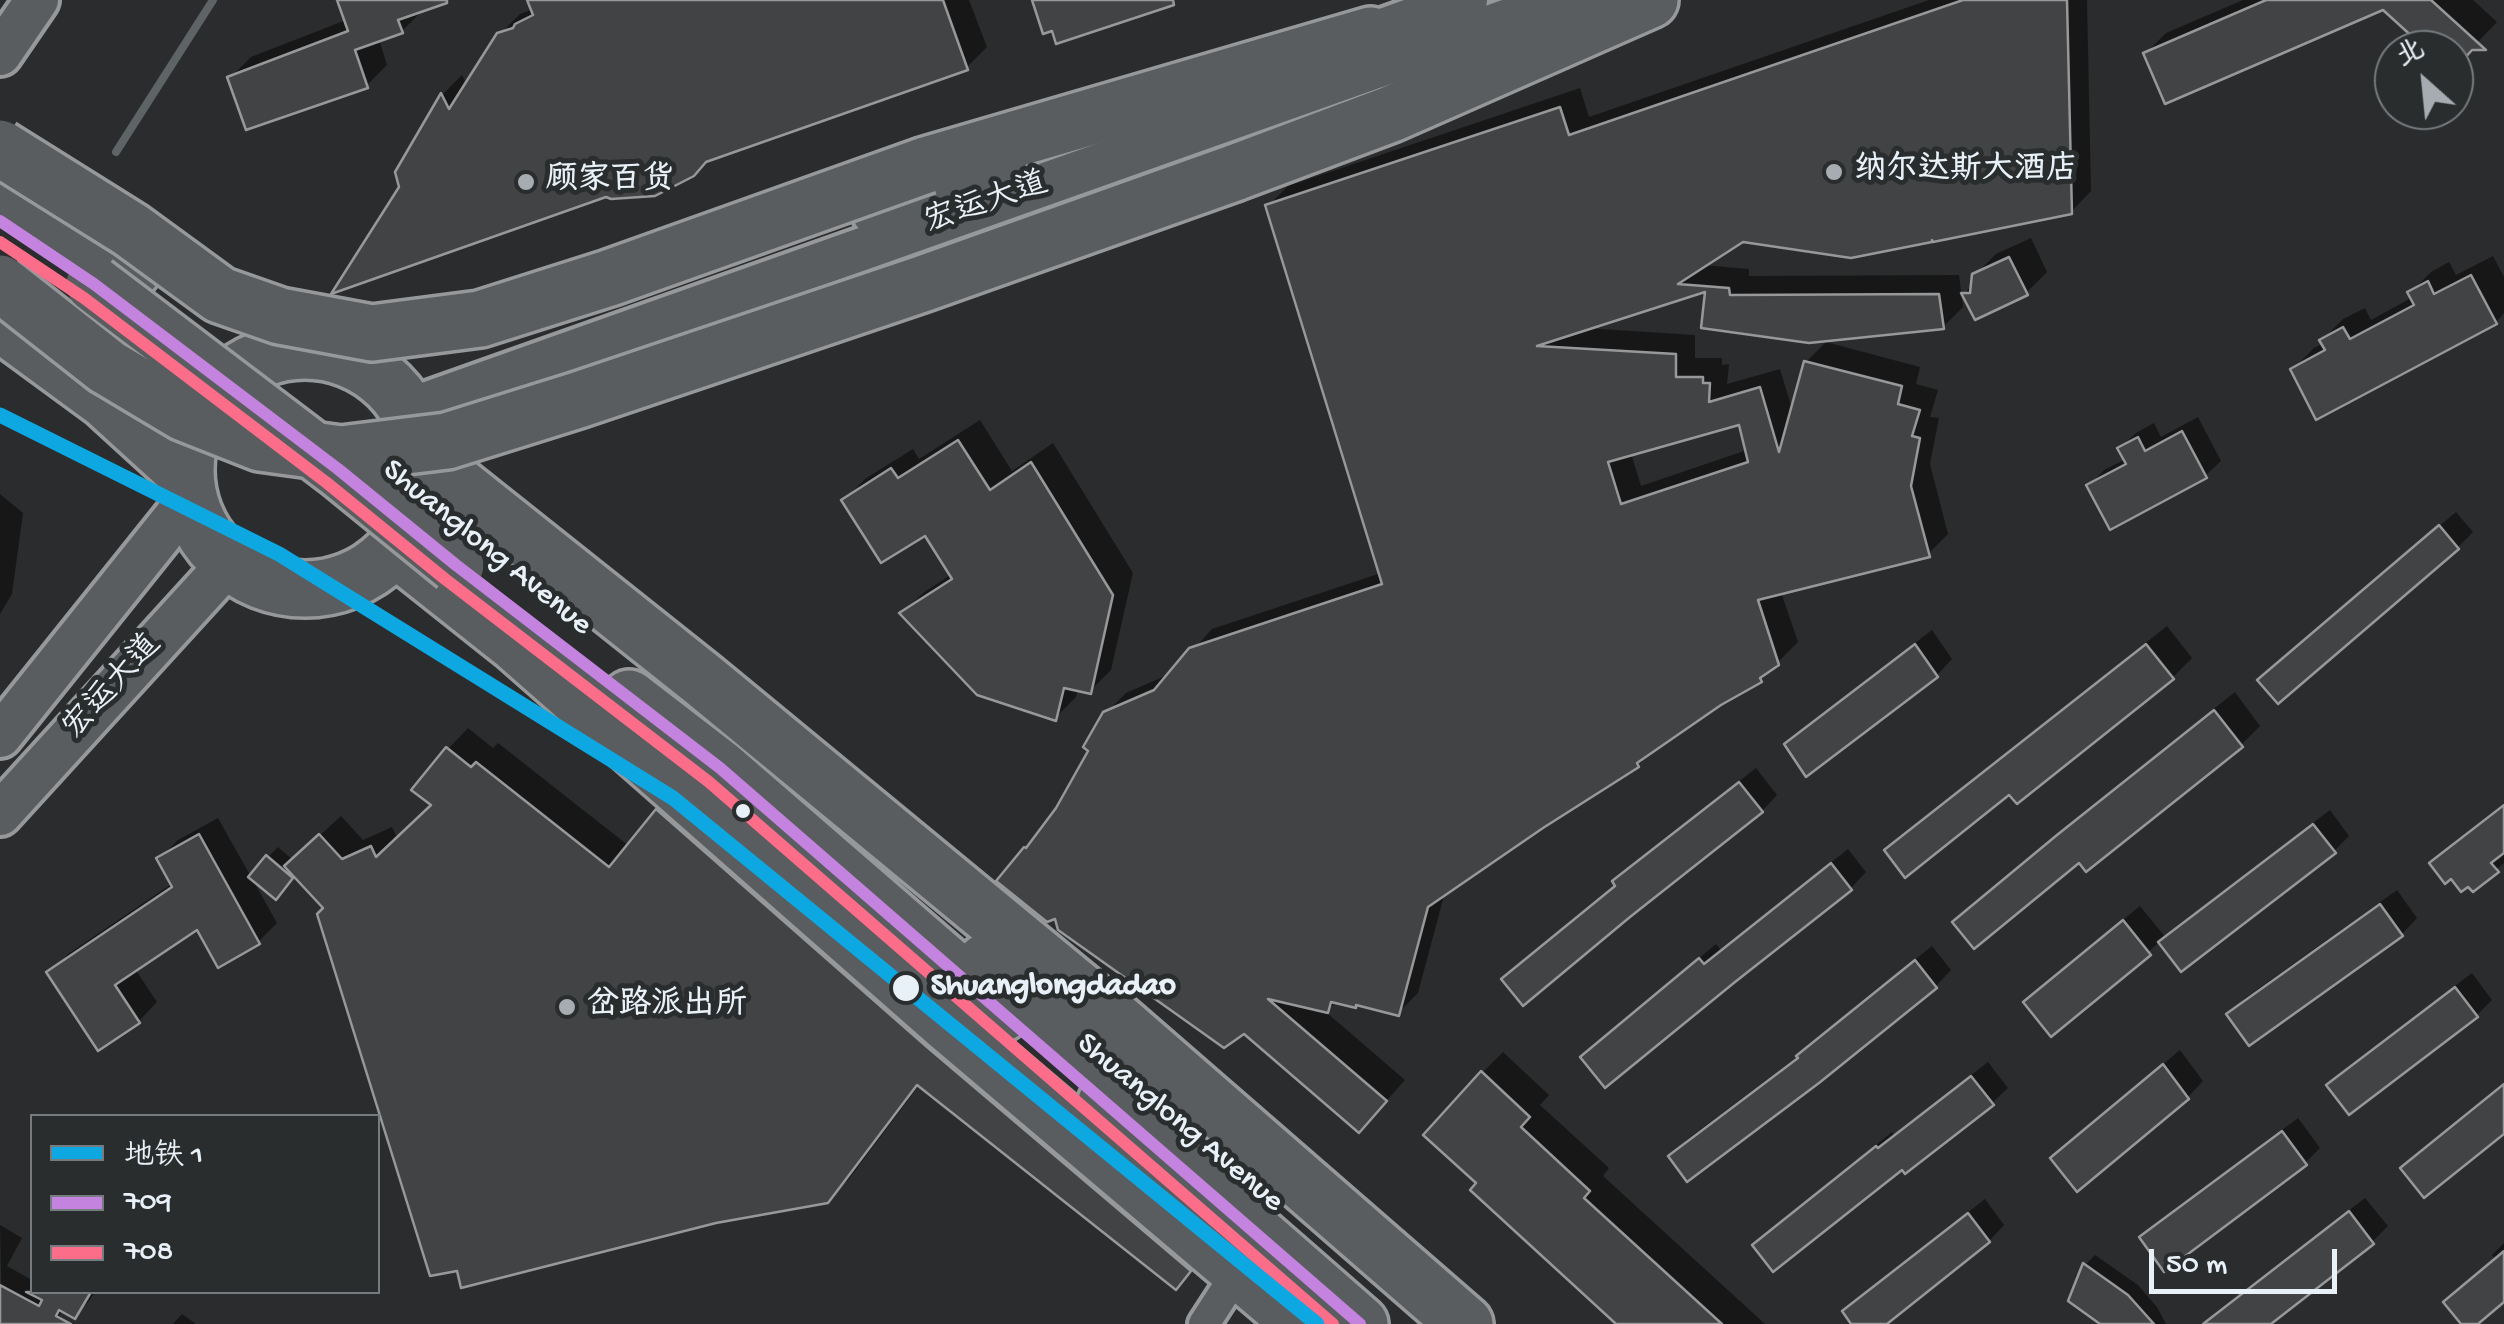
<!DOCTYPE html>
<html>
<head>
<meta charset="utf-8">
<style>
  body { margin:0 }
  #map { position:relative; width:2504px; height:1324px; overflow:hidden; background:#2b2c2d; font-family:"Gochi Hand","LXGW WenKai TC",sans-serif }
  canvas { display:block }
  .legend { position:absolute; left:30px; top:1114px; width:350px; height:180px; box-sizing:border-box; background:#2a2d2e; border:2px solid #767b7f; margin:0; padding:12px 18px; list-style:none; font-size:30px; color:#e8f1f8 }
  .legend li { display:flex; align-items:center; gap:20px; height:50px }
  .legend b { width:50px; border:2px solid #767b7f }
  .north { position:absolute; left:2374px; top:30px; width:100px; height:100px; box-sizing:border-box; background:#2a2d2e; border:2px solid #767b7f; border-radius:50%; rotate:333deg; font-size:28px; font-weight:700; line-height:40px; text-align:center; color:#e8f1f8 }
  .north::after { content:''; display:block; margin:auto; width:35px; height:45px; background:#a6acb1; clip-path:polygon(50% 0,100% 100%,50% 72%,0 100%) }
  .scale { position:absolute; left:2149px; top:1249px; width:188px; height:45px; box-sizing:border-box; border:5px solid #e8f1f8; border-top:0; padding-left:12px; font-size:30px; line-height:35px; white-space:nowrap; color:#e8f1f8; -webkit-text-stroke:8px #2a2d2e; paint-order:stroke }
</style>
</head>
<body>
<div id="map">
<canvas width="2504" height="1324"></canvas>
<ul class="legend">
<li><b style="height:12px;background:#0da8e2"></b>地铁 1</li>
<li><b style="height:12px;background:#c483df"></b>709</li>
<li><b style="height:12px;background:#fb6d88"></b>708</li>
</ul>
<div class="north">北</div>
<div class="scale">50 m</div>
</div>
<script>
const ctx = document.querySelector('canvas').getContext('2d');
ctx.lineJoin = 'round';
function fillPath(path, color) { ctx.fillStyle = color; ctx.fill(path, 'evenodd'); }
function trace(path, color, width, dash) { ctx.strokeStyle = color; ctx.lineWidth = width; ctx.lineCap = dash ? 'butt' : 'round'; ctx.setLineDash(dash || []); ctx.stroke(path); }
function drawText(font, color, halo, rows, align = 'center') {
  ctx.font = font + ' "Gochi Hand","LXGW WenKai TC",sans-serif'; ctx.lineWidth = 10; ctx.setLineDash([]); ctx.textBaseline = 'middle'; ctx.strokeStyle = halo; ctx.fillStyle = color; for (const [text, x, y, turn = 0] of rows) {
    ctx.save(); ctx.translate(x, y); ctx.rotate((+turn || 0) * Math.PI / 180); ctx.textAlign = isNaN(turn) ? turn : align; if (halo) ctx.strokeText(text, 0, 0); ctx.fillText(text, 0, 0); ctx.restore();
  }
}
const shadow = new Path2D(`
  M339,0H449L424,9L402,31L379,39L387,65L366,86L230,78L251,57L346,20Z
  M541,0H969L987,47L967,67L708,158L402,187L398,172L443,94L462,75L467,85L499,35L520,14L534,9Z
  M1929,0H2087L2091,191L2071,212L1743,239L1703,265L1749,269V276L1959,275L1963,307L1943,327L1809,341L1708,289L1585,328L1695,335V358H1722V365L1729,364L1727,384L1780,369L1793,412L1806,362L1826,342L1920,367L1916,384L1938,390L1930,417L1939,418L1930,464L1948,534L1928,554L1781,592L1798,642L1760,680L1720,703L1658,746L1638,765L1445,892L1418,993L1398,1013L1337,1001L1326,1012L1405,1080L1379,1109L1059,810L1091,750L1105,714L1126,693L1172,673L1212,629L1381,573L1268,206L1288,186L1580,88L1589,117ZM1740,422L1747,450L1641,486L1631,453Z
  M2243,0H2473L2497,22L2454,67V50H2431L2384,7L2146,53L2166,33Z
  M2031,238L2047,272L2026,293L1964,294L1973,284L1974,276L1996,254Z
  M2493,256L2504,277V313L2496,322L2293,369L2314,348L2324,343L2322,340L2343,319L2365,308L2371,320L2413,297L2410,293L2431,272L2449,262L2456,275Z
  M2198,417L2221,461L2205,476L2089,486L2104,470L2126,459L2120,448L2136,433L2154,423L2161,437Z
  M980,420L1012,471L1053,443L1133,573L1111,670L1090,691L1078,688L1076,697L1055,718L902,613L923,593L952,574L926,532L844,500L865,479L913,449L919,459Z
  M0,494L23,513L12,594L0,614Z
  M2456,512L2473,532L2458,547L2276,664Z
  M2167,626L2192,658L2173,677L2017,801L2010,792L1887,851L1907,831Z
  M1932,630L1952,659L1937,675L1807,773L1787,745L1803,729Z
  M2235,692L2260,726L2241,745L2086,868L2079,859L1955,922L1974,903L2079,816Z
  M468,728L493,748L498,743L629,846L658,810L678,790L1196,1266L1176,1287L920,1084L849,1179L827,1200L326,908L295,874L285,886L268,857L278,847L293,860L341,816L363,840L392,827L398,839L434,805L448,749ZM919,1037L1046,1144L1043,1148L916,1041Z
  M1756,768L1777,795L1762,811L1617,884L1615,881L1631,866Z
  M2504,803V863L2473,889L2432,864L2453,843Z
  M2330,810L2349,836L2334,851L2161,941L2051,1033L2042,987L2140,906L2166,938L2177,926Z
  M218,818L277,923L258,942L197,926L135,969L157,1002L139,1021L99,1048L49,973L68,954L173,883L159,859L178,840Z
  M1848,849L1866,872L1851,888L1733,980L1599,1042L1716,944L1721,950Z
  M2397,890L2417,918L2402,934L2250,1043L2229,1014L2245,998Z
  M1932,946L1951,970L1936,986L1817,1081L1671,1156L1686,1140L1801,1054L1815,1040Z
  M2472,973L2492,1000L2476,1016L2329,1085L2345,1069Z
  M2180,1050L2203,1081L2188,1097L2077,1188L2069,1143Z
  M1503,1052L1549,1095L1540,1105L1609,1168L1603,1176L1765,1324H1620L1479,1182L1482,1073Z
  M1988,1062L2008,1088L1992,1103L1903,1166L1755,1245L1771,1230L1892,1132L1894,1135Z
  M2298,1118L2320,1148L2305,1163L2143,1238L2158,1223Z
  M2365,1198L2388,1226L2372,1242L2267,1324H2215L2212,1320L2227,1304Z
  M1985,1199L2004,1225L1989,1241L1883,1324H1855L1845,1311L1860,1296Z
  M0,1225L22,1238L7,1266L32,1280V1292H95L89,1301L75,1316L63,1309L55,1324H2Z
  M2504,1243V1299L2474,1324H2465L2495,1259L2492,1255Z
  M2095,1255L2138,1285L2157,1307L2166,1324H2104L2085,1265Z
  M182,1314L196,1324H173Z`);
const stream = new Path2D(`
  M116,152L213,0`);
const building = new Path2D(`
  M337,0H447V3L398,20L403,33L355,50L368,88L246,130L227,77L348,31Z
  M527,0H943L968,70L706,162L694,176L655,196L611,199L606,197L331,294L399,187L395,172L441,93L449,109L497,33L513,28L515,24L533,15Z
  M1032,0H1173L1174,5L1056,44L1052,31L1043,34Z
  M1963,0H2067L2072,214L1933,242L1932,240V242L1851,258L1743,242L1678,284L1729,288L1730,295L1939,294L1944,329L1809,343L1701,328L1705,292L1537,346L1676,354V377H1703V383H1710L1709,402L1760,387L1779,452L1804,361L1902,386L1898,404L1920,410L1912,436L1920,438L1911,486L1930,557L1758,600L1779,665L1760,678L1762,682L1721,705L1637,763L1639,767L1543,828L1428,907L1399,1016L1356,1005V1008L1331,1002L1328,1013L1268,999L1387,1101L1359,1133L1244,1034L1224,1048L1058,930L1055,919L1047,922L996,881L1024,847L1026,848L1056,808L1088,751L1083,747L1103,712L1154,690L1189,648L1382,584L1265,205L1560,107L1569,135ZM1739,425L1748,462L1621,504L1608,462Z
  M2266,0H2431L2486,50H2472L2454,70V50H2427L2383,10L2165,104L2143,53Z
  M2009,257L2028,295L1975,320L1961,293H1970L1972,274Z
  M2471,275L2497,324L2316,420L2290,369L2325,350L2319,340L2343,327L2350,339L2414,305L2407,292L2428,281L2434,294Z
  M2182,431L2207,478L2110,530L2086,485L2126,464L2117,448L2138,437L2145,451Z
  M958,440L990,490L1031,462L1113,595L1091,694L1064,688L1056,721L977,695L899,613L952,579L925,536L881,563L841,500L891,468L898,478Z
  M2439,525L2459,549L2278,704L2257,680Z
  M1915,644L1938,677L1806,777L1784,744Z
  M2146,644L2174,679L2017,804L2009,795L1905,878L1884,850Z
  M2214,710L2243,747L2086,872L2079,863L1974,949L1952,922L2057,835Z
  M446,747L471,767L476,762L609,867L656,809L927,1047L1191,1271L1176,1290L917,1085L828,1203L716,1223L461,1288L457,1271L430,1276L317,914L323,908L284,866L319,834L342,859L371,846L376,857L431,805L411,790Z
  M1739,782L1763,812L1630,917L1523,1006L1501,979L1615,886L1612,881Z
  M2504,805V853L2491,863L2499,872L2473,892L2468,887L2461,892L2451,879L2445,884L2429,863Z
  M2313,824L2336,853L2181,972L2158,942Z
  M199,834L260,944L218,968L197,930L115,985L140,1023L98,1051L46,972L172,887L156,858Z
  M266,855L293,878L276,900L248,877Z
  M1831,863L1852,890L1735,982L1605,1088L1580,1057L1699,958L1704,964Z
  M2380,904L2403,936L2249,1046L2226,1014Z
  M2123,920L2151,955L2051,1037L2023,1002Z
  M1915,960L1937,988L1819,1083L1687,1182L1668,1156L1798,1058L1796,1056Z
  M2455,987L2478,1017L2349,1115L2326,1085Z
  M2163,1064L2189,1099L2077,1192L2050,1158Z
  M1481,1071L1530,1117L1521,1127L1590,1191L1584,1198L1722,1324H1616L1470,1190L1476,1183L1423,1135Z
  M1971,1076L1994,1105L1905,1174L1902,1170L1773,1272L1752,1245L1876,1146L1878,1148Z
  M2504,1084V1134L2424,1198L2400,1168Z
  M2282,1131L2307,1165L2164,1272L2139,1237Z
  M2349,1211L2374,1244L2271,1324H2203Z
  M1968,1213L1990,1242L1887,1324H1851L1842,1311Z
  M2504,1251V1302L2478,1324H2461L2443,1302Z
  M2083,1263L2128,1295L2154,1324H2100L2068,1301Z
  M0,1285L39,1306L42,1300L26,1292H91L75,1319L59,1310L56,1316L71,1324H0Z`);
const street = new Path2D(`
  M1204,1324L1239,1270`);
const secondary = new Path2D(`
  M1344,44L1466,0
  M0,54L37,0
  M874,214L1005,167
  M408,410L1565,0
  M0,736L189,500
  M0,814L229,563`);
const highway = new Path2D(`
  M926,165L1371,35
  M1234,173L1391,114L1650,0
  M0,182L133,270
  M0,323L105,400L185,473
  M186 470a119 119 0 1 1 238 0a119 119 0 1 1-238 0Z
  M424,458L703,680L1113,1018L1465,1324
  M395,548L516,644L947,1023L1302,1324
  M629,698L720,768L1003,1013
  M985,962L1164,1112
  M1106,1102L1360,1324`);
const highwayBridge = new Path2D(`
  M0,148L131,230L220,295L280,316L372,333L480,319L609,278L926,165
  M0,283L107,367L184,413L260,443L341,454L447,441L578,400L922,284L1234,173
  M94,284L338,469L456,565`);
const bus1 = new Path2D(`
  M0,221L94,284L338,469L456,565L720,768L1360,1324`);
const bus2 = new Path2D(`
  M0,242L84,298L327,483L445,579L709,782L1333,1324`);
const metro1 = new Path2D(`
  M0,415L279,554L673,798L1317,1324`);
const markers = [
  [1834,172,10,"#a6acb1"],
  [526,182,10,"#a6acb1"],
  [743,811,9,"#e8f1f8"],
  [906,988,15,"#e8f1f8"],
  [567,1007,10,"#a6acb1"]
];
const poiNames = [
  ["纳尔达斯大酒店",1854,172],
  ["顾家百货",546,182],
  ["岔路派出所",587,1007]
];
const streetNames = [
  ["宏运大道",987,205,-19],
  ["Shuanglong Avenue",486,549,39],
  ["宏运大道",114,688,-48],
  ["Shuanglong Avenue",1179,1124,40]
];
const stopNames = [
  ["Shuanglongdadao",931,988]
];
fillPath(shadow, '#0007');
trace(stream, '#5e6365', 8);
fillPath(building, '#424344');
trace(building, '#96989a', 2.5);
trace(street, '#96989a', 38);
trace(secondary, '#96989a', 50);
trace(highway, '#96989a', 62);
trace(street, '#5a5d60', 30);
trace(secondary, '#5a5d60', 42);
trace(highway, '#5a5d60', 55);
trace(highwayBridge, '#96989a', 62, []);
trace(highwayBridge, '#5a5d60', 55);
trace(bus1, '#c483df', 12);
trace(bus2, '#fb6d88', 12);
trace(metro1, '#0da8e2', 15);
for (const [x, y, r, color] of markers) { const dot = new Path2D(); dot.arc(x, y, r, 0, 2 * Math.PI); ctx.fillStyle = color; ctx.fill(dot); trace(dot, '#2a2d2e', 4); }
drawText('bold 32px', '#e8f1f8', '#2a2d2e', poiNames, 'left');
drawText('32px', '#e8f1f8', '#2a2d2e', streetNames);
drawText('bold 32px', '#e8f1f8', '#2a2d2e', stopNames, 'left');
</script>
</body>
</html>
